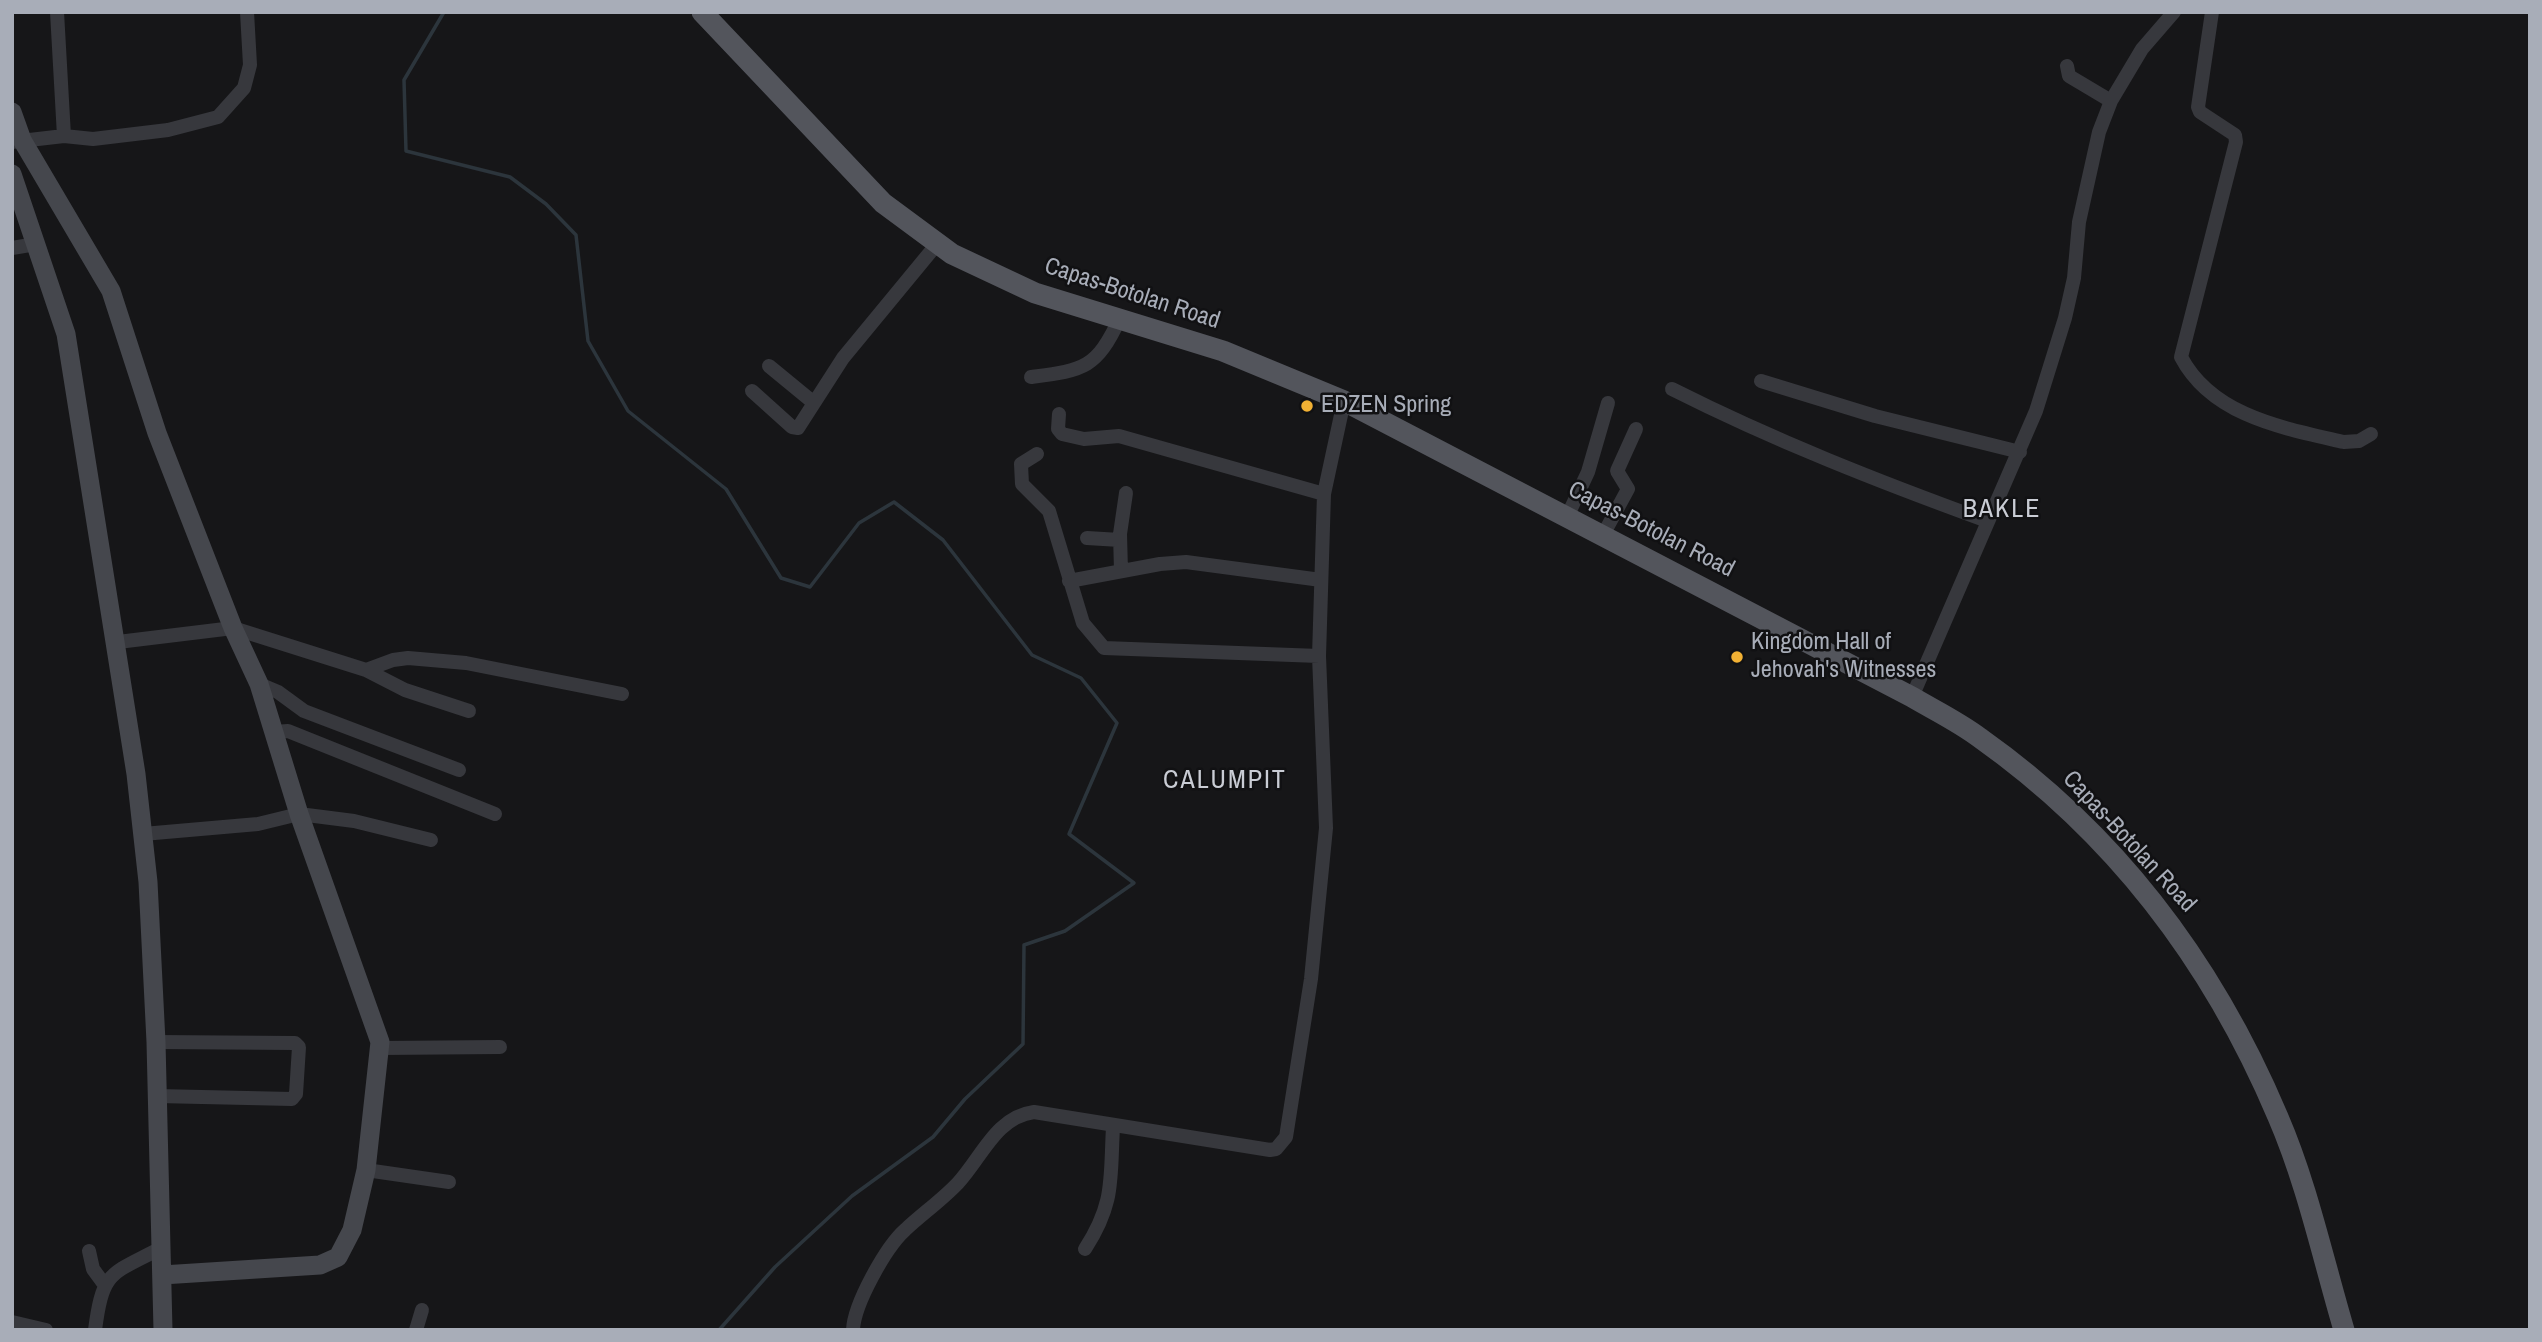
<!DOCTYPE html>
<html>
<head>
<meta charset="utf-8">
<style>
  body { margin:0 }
  #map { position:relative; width:2542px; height:1342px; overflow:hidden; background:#161618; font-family:"Archivo Narrow",sans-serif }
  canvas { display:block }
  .frame { position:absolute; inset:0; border:14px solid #a8adb8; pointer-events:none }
</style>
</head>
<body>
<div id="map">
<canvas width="2542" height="1342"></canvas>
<div class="frame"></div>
</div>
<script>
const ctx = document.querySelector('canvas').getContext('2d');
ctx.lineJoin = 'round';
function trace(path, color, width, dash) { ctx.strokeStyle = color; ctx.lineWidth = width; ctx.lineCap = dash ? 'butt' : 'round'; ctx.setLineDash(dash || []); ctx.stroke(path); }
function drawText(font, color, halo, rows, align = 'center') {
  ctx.font = font + ' "Archivo Narrow",sans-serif'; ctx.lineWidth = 5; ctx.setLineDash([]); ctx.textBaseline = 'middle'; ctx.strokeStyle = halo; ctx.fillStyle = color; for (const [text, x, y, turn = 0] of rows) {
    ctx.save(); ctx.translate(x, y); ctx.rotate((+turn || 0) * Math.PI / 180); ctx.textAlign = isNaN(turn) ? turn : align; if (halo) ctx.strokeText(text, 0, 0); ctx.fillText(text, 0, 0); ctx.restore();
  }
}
const stream = new Path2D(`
  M444,12L404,80L406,151L510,177L546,204L576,235L588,341L628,411L726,489L781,578L810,587L859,523L894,502L943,540L1032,655L1081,678L1117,723L1069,834L1134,883L1065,931L1024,945L1023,1044L965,1099L933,1137L852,1196L775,1267L719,1330`);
const street = new Path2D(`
  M57,12L64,136
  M2212,12L2198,107L2200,112L2235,135L2236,142L2181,357C2212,416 2283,428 2344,442L2359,441L2371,434
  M2067,66L2069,76L2111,101
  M12,142L64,136L93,139L168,130L218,117L244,88L250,65L247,12
  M12,248L36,244
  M769,366L814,403
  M1031,377C1084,370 1096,369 1120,318
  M1761,381L1875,416L2020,452
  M1672,389C1775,441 1880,482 1987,521
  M752,391L792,427L798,428L843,358L937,244
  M1059,414L1058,429L1062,434L1084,439L1119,436L1324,494
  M1037,454L1021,464L1022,484L1049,511L1083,623L1104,648L1319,656
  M1567,517L1588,472L1608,403
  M1603,535L1628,489L1617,471L1636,429
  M1087,538L1120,540
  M1121,571L1120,534L1126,493
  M1069,581L1160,564L1186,562L1321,580
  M118,642L233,628L366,670L393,660L408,658L466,663L622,694
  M366,670L405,690L469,711
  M259,684L278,692L304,711L459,770
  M1912,697L2036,411L2065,318L2074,278L2079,222L2099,132L2111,101L2142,49L2174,12
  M274,732L288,731L495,814
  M143,834L258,824L299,814L354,821L431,840
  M156,1042L295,1043L299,1047L296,1094L292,1099L157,1096
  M381,1048L500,1047
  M366,1170L449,1182
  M1085,1249C1115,1203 1110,1179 1113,1127
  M89,1251L93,1269L104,1284
  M12,1322L46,1330
  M95,1330C103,1270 110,1275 161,1248
  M416,1330L422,1310
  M853,1330C854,1304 886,1247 905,1230C922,1214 942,1200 958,1183C982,1157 996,1117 1034,1112L1270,1150L1276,1149L1286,1137L1311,979L1326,828L1319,656L1324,494L1344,401`);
const secondary = new Path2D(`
  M12,112L22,140L111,291L157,433L233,628L259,684L299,814L380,1042L366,1170L352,1230L338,1257L320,1265L162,1275
  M12,174L66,334L136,774L148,882L156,1042L163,1330`);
const primary = new Path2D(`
  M702,12L883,203L952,254L1035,293L1223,351L1344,401L1912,697C1934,710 1959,722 1980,738C2117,835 2213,963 2278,1117C2307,1184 2323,1259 2344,1330`);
const markers = [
  [1307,406,7,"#f2b134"],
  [1737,657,7,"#f2b134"]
];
const streetNames = [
  ["Capas-Botolan Road",1132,294,18],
  ["Capas-Botolan Road",1651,530,27],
  ["Capas-Botolan Road",2129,842,47]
];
const poiNames = [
  ["EDZEN Spring",1321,406],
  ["Kingdom Hall of",1751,643],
  ["Jehovah's Witnesses",1751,671]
];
const neighbourhoodNames = [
  ["BAKLE",2002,510],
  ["CALUMPIT",1225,781]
];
trace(stream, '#2c353c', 3.5);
trace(street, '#37383d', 14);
trace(secondary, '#45474d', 19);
trace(primary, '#53555c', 21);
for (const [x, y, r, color] of markers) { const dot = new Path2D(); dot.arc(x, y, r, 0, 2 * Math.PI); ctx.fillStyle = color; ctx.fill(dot); trace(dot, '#111113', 2.5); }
drawText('24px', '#a8adb8', '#111113', streetNames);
drawText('24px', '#a8adb8', '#111113', poiNames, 'left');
ctx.letterSpacing = '2px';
drawText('26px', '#c9ccd4', '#111113', neighbourhoodNames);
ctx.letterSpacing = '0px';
</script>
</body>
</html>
